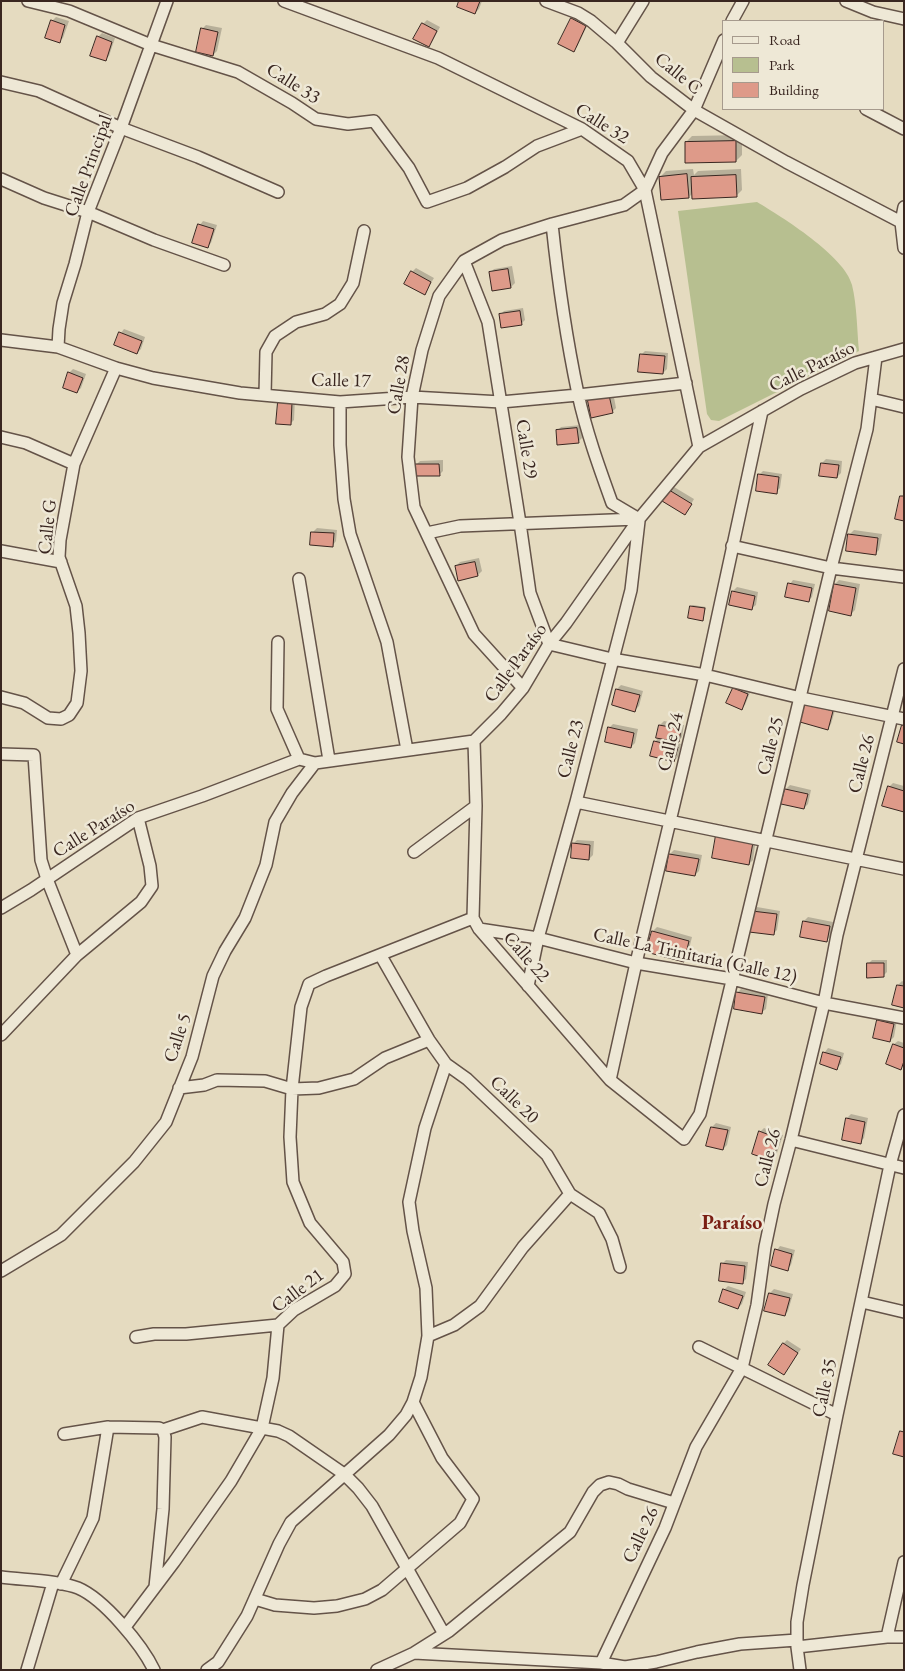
<!DOCTYPE html>
<html>
<head>
<meta charset="utf-8">
<style>
  body { margin:0 }
  #map { position:relative; width:905px; height:1671px; overflow:hidden; background:#e5dbc0; font-family:"EB Garamond",serif }
  canvas { display:block }
  .frame { position:absolute; inset:0; border:2px solid #392620; pointer-events:none }
  .legend { position:absolute; left:722px; top:20px; width:162px; height:90px; box-sizing:border-box; background:#eee8d6; border:1px solid #a69a8d; margin:0; padding:6px 9px; list-style:none; font-size:15px; color:#392620 }
  .legend li { display:flex; align-items:center; gap:10px; height:25px }
  .legend b { width:25px; border:1px solid #a69a8d }
</style>
</head>
<body>
<div id="map">
<canvas width="905" height="1671"></canvas>
<div class="frame"></div>
<ul class="legend">
<li><b style="height:6px;background:#eee8d6"></b>Road</li>
<li><b style="height:14px;background:#b7bf90"></b>Park</li>
<li><b style="height:14px;background:#de9a89"></b>Building</li>
</ul>
</div>
<script>
const ctx = document.querySelector('canvas').getContext('2d');
ctx.lineJoin = 'round';
function fillPath(path, color) { ctx.fillStyle = color; ctx.fill(path, 'evenodd'); }
function trace(path, color, width, dash) { ctx.strokeStyle = color; ctx.lineWidth = width; ctx.lineCap = dash ? 'butt' : 'round'; ctx.setLineDash(dash || []); ctx.stroke(path); }
function drawText(font, color, halo, rows, align = 'center') {
  ctx.font = font + ' "EB Garamond",serif'; ctx.lineWidth = 5; ctx.setLineDash([]); ctx.textBaseline = 'middle'; ctx.strokeStyle = halo; ctx.fillStyle = color; for (const [text, x, y, turn = 0] of rows) {
    ctx.save(); ctx.translate(x, y); ctx.rotate((+turn || 0) * Math.PI / 180); ctx.textAlign = isNaN(turn) ? turn : align; if (halo) ctx.strokeText(text, 0, 0); ctx.fillText(text, 0, 0); ctx.restore();
  }
}
const green = new Path2D(`
  M757,202C782,217 845,256 852,285C857,305 857,331 859,351L719,421L711,420L707,414L678,211Z`);
const shadow = new Path2D(`
  M460,1H482L479,9L475,13Z
  M576,15L589,22L577,47L573,50L572,19Z
  M56,17L69,21L63,38L59,41L52,21Z
  M427,20L440,27L432,42L428,46L423,24Z
  M206,25L222,28L217,51L213,55L202,29Z
  M102,33L115,38L109,56L105,59L98,37Z
  M742,135V155L736,161L686,142L692,136Z
  M693,169L694,175L698,171L741,169L742,190L736,196L693,193L689,197L660,177L666,171Z
  M203,221L217,225L211,243L207,247L200,225Z
  M512,266L515,283L511,287L490,273L494,269Z
  M416,268L434,278L425,293L412,272Z
  M523,308L525,320L521,324L500,315L504,311Z
  M124,329L145,337L141,349L137,353L121,333Z
  M645,351L668,353L667,369L663,373L641,355Z
  M73,369L86,374L81,388L77,392L69,373Z
  M613,392L616,408L612,412L592,416Z
  M283,398L295,399L294,420L290,424Z
  M581,425L582,438L578,442L557,431L561,427Z
  M826,459L842,461L841,473L837,477L821,475L822,463Z
  M443,460V471L439,475L416,465L420,461Z
  M763,471L782,474L780,488L776,492L759,475Z
  M674,487L694,499L688,510L670,491Z
  M317,528L337,530L336,541L333,545L313,532Z
  M854,530L882,534L879,550L875,554L847,550L850,534Z
  M479,558L482,571L478,575L456,566L460,562Z
  M793,580L815,584L812,597L808,601L790,584Z
  M839,580L860,584L855,610L851,614L835,584Z
  M737,587L758,592L756,605L752,608L731,604L733,591Z
  M693,605L706,607L703,620L691,606Z
  M738,684L751,690L745,705L741,708L728,703L734,688Z
  M621,685L643,691L639,706L635,710L617,689Z
  M806,704L836,707L831,724L828,728Z
  M664,721L684,725L682,737L677,743L681,744L678,757L674,761L655,742L659,737H658L660,725Z
  M613,724L638,729L635,743L631,747L609,728Z
  M893,783L904,786V811L889,787Z
  M790,785L811,790L808,804L804,808L786,789Z
  M756,838L753,860L749,864L714,857Z
  M577,840L594,841L593,855L589,859L573,844Z
  M674,850L702,855L699,871L695,875L670,854Z
  M757,907L780,911L777,930L773,934L753,911Z
  M808,917L833,922L831,936L827,940L804,921Z
  M657,927L692,937L687,957L683,961L653,931Z
  M872,960H887V972L883,976L868,964Z
  M902,981L904,982V1007L898,985Z
  M741,989L768,994L766,1009L762,1012L737,993Z
  M882,1017L897,1020L894,1037L890,1041L878,1021Z
  M898,1041L904,1043V1065L901,1068L894,1044Z
  M828,1048L844,1053L841,1064L837,1068L821,1063L825,1052Z
  M851,1114L868,1118L864,1138L860,1142L843,1139L847,1118Z
  M716,1123L731,1127L727,1145L723,1149L708,1146L712,1127Z
  M764,1128L783,1135L776,1156L772,1160L760,1132Z
  M780,1246L795,1250L791,1265L787,1269L777,1250Z
  M726,1260L748,1262L746,1279L742,1283L722,1264Z
  M728,1286L746,1292L742,1304L738,1308L724,1290Z
  M774,1289L793,1294L788,1311L785,1315L766,1310L770,1293Z
  M787,1340L801,1349L784,1374L783,1344Z`);
const building = new Path2D(`
  M459,1H480L475,14L457,7Z
  M571,18L586,26L574,52L558,44Z
  M51,20L65,25L60,43L45,38Z
  M422,23L437,31L429,47L413,39Z
  M201,28L218,32L213,56L196,52Z
  M97,36L112,42L106,61L90,56Z
  M736,141V162L685,163V142Z
  M687,174L689,198L661,200L659,177Z
  M736,175L737,197L692,199L691,177Z
  M198,224L214,229L208,248L192,243Z
  M508,269L511,288L492,291L489,272Z
  M411,271L431,282L425,295L404,284Z
  M520,311L522,325L501,328L499,314Z
  M119,332L142,341L137,354L114,345Z
  M640,354L665,356L663,374L638,372Z
  M68,372L83,378L77,393L63,388Z
  M609,395L613,413L591,418L587,398Z
  M278,402H292L291,425L276,424Z
  M577,428L579,443L557,445L556,430Z
  M821,463L839,465L837,478L819,476Z
  M415,464H439L440,476H415Z
  M758,474L779,477L777,494L756,491Z
  M669,490L692,504L685,515L662,501Z
  M900,496H904V521L895,519Z
  M311,532L334,533L333,547L310,545Z
  M848,534L878,538L876,555L846,551Z
  M475,562L478,576L458,581L455,566Z
  M788,583L812,588L809,602L785,597Z
  M834,584L856,588L851,616L829,611Z
  M732,591L755,596L752,610L729,605Z
  M690,606L705,608L703,621L688,618Z
  M733,688L748,694L742,710L726,703Z
  M616,689L640,695L635,712L612,705Z
  M805,703L833,711L828,730L800,722Z
  M659,725L681,729L679,742L656,738Z
  M902,725L904,726V744L897,742Z
  M608,727L634,733L631,748L605,742Z
  M654,741L678,747L674,762L650,756Z
  M888,786L904,791V812L882,806Z
  M785,789L808,794L804,809L781,804Z
  M716,835L753,842L749,865L712,858Z
  M572,843L590,845L589,860L571,858Z
  M669,854L699,859L695,876L666,871Z
  M752,911L777,914L774,935L749,932Z
  M803,921L830,926L827,942L800,937Z
  M652,931L689,941L684,962L646,952Z
  M867,963H884V977L867,978Z
  M897,985L904,986V1008L892,1005Z
  M736,992L765,997L762,1014L734,1009Z
  M877,1020L894,1024L890,1042L873,1038Z
  M893,1044L904,1048V1061L901,1070L886,1064Z
  M823,1052L841,1057L837,1070L820,1064Z
  M846,1118L865,1122L861,1144L842,1140Z
  M711,1127L728,1130L723,1150L706,1146Z
  M759,1131L780,1139L772,1161L752,1154Z
  M775,1249L792,1254L788,1271L771,1266Z
  M721,1263L745,1266L743,1284L719,1281Z
  M723,1289L743,1296L738,1309L719,1302Z
  M769,1293L790,1298L785,1316L764,1311Z
  M783,1343L798,1353L784,1375L768,1365Z
  M900,1431L904,1432V1457L893,1454Z`);
const street = new Path2D(`
  M28,1L69,11L151,45L238,72L292,103L316,119L348,124L374,121L409,168L427,202L467,188L505,167L537,146L582,129
  M284,1L438,58L582,129L628,161L645,190L699,447
  M546,1L578,13L591,21L617,43L651,77L694,110L786,162L901,222
  M846,1L873,12L904,19
  M732,21L743,1
  M617,43L643,1
  M1,82L39,91L121,128L198,157L278,192
  M866,109L904,129
  M1,179L44,198L88,212L154,240L224,265
  M904,207L901,222L904,248
  M552,224C558,281 566,337 578,394C586,431 599,467 612,503L639,519
  M464,261L488,322L520,523L530,593L549,644L612,659L705,675L801,698L904,719
  M1,340L58,347L116,368L153,378L240,393L340,402L412,397L501,402L578,395L686,383
  M58,347L59,329L63,303L75,264L88,212L121,128L167,1
  M265,395L266,352L275,336L296,322L325,314L340,304L353,283L364,231
  M871,399L904,407
  M340,402V445L344,499L350,534L387,642L407,750
  M1,437L26,443L74,464
  M427,533L460,526L637,519
  M732,546L831,568L904,577
  M1,551L61,562
  M299,579L329,760
  M278,642L277,709L299,759
  M523,688L474,634L414,507L408,457L412,397L422,350L439,296L464,261L502,240L552,224L624,205L645,190L662,153L694,110L724,40
  M1,697L24,703L48,718L61,719L69,715L77,703L81,671L79,633L76,606L59,557L60,540L74,464L116,368
  M474,741L476,806L473,918L479,929L610,1080L684,1139L700,1114L831,568L867,429L876,357
  M1,754L34,755L41,860L47,879L77,955
  M576,802L904,869
  M414,852L476,806
  M1,908L31,890L138,818L202,796L299,759L315,763L474,741L501,714L523,688L549,644L566,623L639,519L699,447L801,389L855,363L904,349
  M479,929L538,938L636,963L732,979L824,1003L904,1018
  M381,956L429,1040L446,1064L467,1079L547,1155L570,1194L599,1213L612,1239L620,1267
  M528,986L538,938L576,802L631,590L639,521
  M1,1035L77,955L141,902L152,886L150,866L138,818
  M610,1080L636,963L705,675L762,411
  M179,1088L204,1085L217,1080L265,1081L292,1089L319,1088L354,1079L385,1058L429,1040
  M791,1140L904,1168
  M1,1271L61,1235L134,1162L166,1122L192,1057L213,976L225,951L245,918L266,865L275,822L292,793L315,763
  M862,1302L904,1312
  M428,1336L454,1325L480,1306L523,1247L570,1194
  M136,1337L154,1334H186L278,1325
  M699,1347L837,1415
  M64,1434L108,1427L159,1428L163,1430L202,1417L278,1431L289,1436L344,1474L358,1488L372,1506L444,1634
  M1,1577C23,1580 58,1580 78,1588C104,1599 142,1645 154,1670
  M61,1584L93,1518L108,1427
  M155,1587L163,1509L165,1437L163,1430
  M255,1599L275,1605L314,1608L337,1606L365,1599L382,1590L460,1523L473,1499L442,1458L413,1402
  M125,1627L174,1562L231,1481L262,1428L273,1378L278,1325L294,1310L335,1286L345,1274L343,1262L310,1223L293,1182L290,1137L292,1089L301,1007L309,984L326,976L473,918
  M887,1637L904,1562
  M797,1647L887,1637H904
  M414,1653L601,1663L625,1667L656,1662L697,1652L740,1644L797,1640
  M601,1663L665,1528L696,1447L742,1368L757,1305L765,1247L774,1204L791,1140L824,1003L837,935L904,669
  M27,1670L53,1583
  M207,1670L218,1662L247,1616L279,1544L291,1522L389,1435L406,1415L413,1402L421,1377L428,1336L426,1288L413,1231L409,1202L425,1128L446,1064
  M377,1670L414,1653L449,1631L570,1532L593,1492L600,1485L609,1482L618,1484L628,1489L674,1503
  M800,1670L797,1647V1622L803,1585L837,1415L890,1165L904,1115`);
const streetNames = [
  ["Calle C",678,74,39],
  ["Calle 33",293,84,32],
  ["Calle 32",602,124,32],
  ["Calle Principal",89,166,-70],
  ["Calle Paraíso",812,367,-26],
  ["Calle 17",341,381,1],
  ["Calle 28",399,385,-80],
  ["Calle 29",526,449,81],
  ["Calle G",48,527,-84],
  ["Calle Paraíso",516,663,-54],
  ["Calle 24",671,742,-77],
  ["Calle 25",771,746,-76],
  ["Calle 23",571,749,-76],
  ["Calle 26",862,764,-76],
  ["Calle Paraíso",94,829,-32],
  ["Calle La Trinitaria (Calle 12)",695,956,12],
  ["Calle 22",526,957,49],
  ["Calle 5",178,1038,-72],
  ["Calle 20",514,1100,44],
  ["Calle 26",768,1158,-76],
  ["Calle 21",298,1291,-37],
  ["Calle 35",825,1388,-78],
  ["Calle 26",641,1535,-65]
];
const neighbourhoodNames = [
  ["Paraíso",732,1224]
];
fillPath(green, '#b7bf90');
fillPath(shadow, '#0003');
fillPath(building, '#de9a89');
trace(building, '#392620', 1);
trace(street, '#645348', 14);
trace(street, '#eee8d6', 11);
drawText('19px', '#392620', '#eee8d6', streetNames);
drawText('bold 20px', '#7a1f14', '#eee8d6', neighbourhoodNames);
</script>
</body>
</html>
